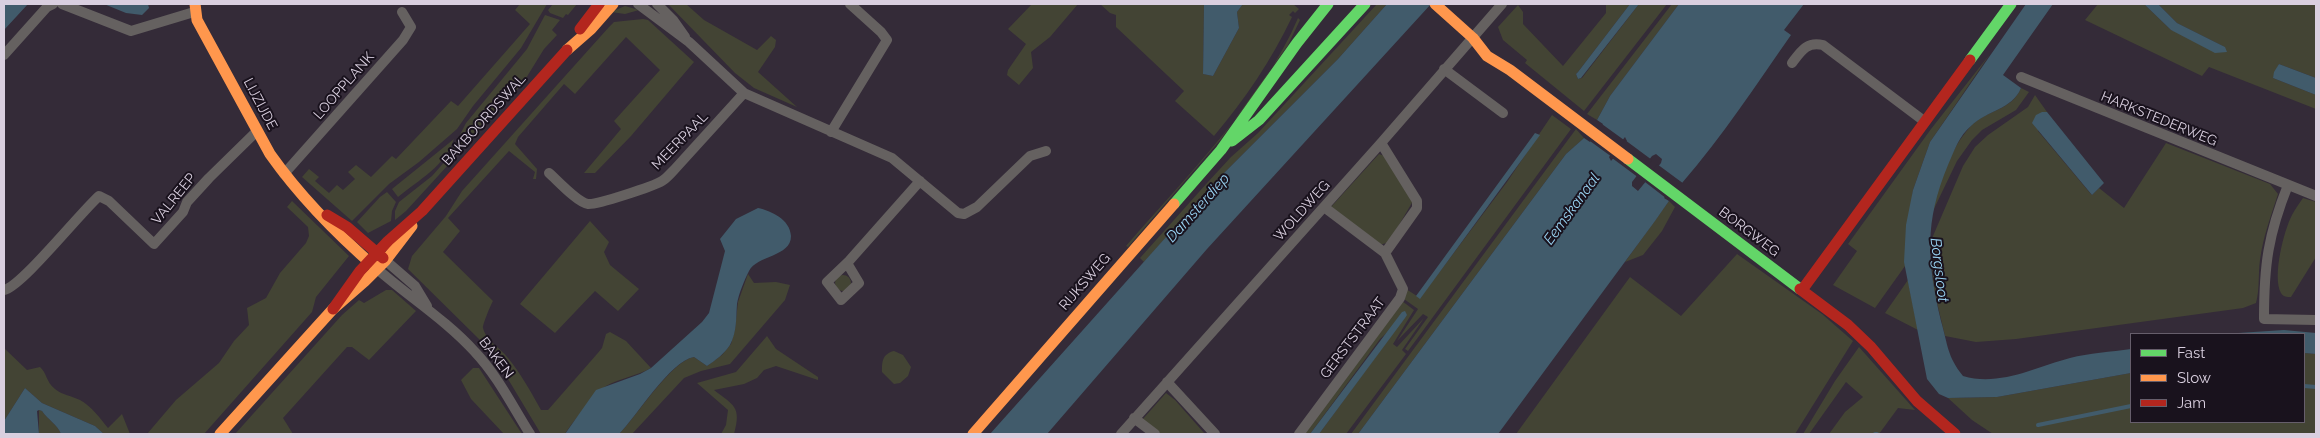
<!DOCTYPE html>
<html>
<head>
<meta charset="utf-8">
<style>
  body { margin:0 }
  #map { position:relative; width:2320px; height:438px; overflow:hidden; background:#342b38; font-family:Raleway,sans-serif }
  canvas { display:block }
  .frame { position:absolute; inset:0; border:5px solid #d9cfdf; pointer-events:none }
  .legend { position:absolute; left:2130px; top:333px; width:175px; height:90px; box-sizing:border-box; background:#19121d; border:1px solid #665e6b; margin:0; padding:6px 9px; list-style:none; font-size:15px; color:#d9cfdf }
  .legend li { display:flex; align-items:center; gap:10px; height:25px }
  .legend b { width:25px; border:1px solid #665e6b }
</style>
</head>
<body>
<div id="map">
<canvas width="2320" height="438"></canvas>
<div class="frame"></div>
<ul class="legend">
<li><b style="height:6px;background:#63d668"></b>Fast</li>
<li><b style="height:6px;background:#ff974d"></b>Slow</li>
<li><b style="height:6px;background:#b3261e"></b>Jam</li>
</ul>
</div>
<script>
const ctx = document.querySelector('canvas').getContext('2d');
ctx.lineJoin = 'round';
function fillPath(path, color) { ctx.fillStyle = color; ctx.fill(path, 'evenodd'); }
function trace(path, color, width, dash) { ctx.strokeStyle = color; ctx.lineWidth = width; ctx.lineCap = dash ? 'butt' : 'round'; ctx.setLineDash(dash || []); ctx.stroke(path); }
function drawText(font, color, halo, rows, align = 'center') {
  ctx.font = font + ' Raleway,sans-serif'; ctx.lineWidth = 4; ctx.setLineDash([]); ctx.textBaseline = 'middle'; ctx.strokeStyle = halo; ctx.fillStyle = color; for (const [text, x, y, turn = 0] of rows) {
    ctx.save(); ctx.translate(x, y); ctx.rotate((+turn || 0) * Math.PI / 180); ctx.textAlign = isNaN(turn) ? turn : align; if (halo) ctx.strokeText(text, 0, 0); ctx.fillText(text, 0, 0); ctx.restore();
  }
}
const green = new Path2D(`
  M520,4H547L521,48L473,106L457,129L419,162L389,184L352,221L302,177L309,169L319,177L315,181L329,193L337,185L343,190L355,179L348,172L356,165L371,177L392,156L396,159L451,101L458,106L530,24L515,10Z
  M553,4H577L568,15L566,14L563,18L550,13L548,10Z
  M668,4H686L704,20L757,50L771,36L776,40L775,47L758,72L797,107L754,88L735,73Z
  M1032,4H1078L1050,37L1031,52L1033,68L1019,85L1007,75L1008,70L1026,44L1008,29Z
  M1100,4H1204L1203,74L1213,76L1239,28L1237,12L1243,4H1293L1299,9L1295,13L1293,11L1289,15L1292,17C1271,61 1245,99 1214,136L1175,101L1184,91L1116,27V15L1110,13Z
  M1377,4H1387L1338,59L1217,180L1144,262L1140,258L1207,183L1231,157L1258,133Z
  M1606,4H1630L1578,72L1576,74L1578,79L1582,78L1639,4H1667L1584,111L1525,63L1527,60L1503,40L1498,27L1518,5L1523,12V24L1563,66L1606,13Z
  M1672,4H1679L1610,96L1597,120L1587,114Z
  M2098,4H2144L2171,30L2225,47L2177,23L2158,4H2316V78L2279,64L2273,78L2316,95V109L2209,67L2202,76L2085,20Z
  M625,6L639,10L625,14L611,12Z
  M545,15L560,20L552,30L557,35L544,49L523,83L406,211L395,220V211L399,202L432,176L448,158L466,123L527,49Z
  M1298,18L1300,20L1288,45L1221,139L1128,247L1126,246C1184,179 1264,99 1298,18Z
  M643,19L648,20L694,62L631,136L595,173H584L621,129L614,121L660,70L626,37L575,94L564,84L518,137L515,144L537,169L536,179H533L535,172L509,151L448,218L460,231L443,252L493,301C491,304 482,326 483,328C486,341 501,348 508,358C521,374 531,392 541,410H548L597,354L602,348L606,334L610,332L626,341L651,368C637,376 620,378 606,386C597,391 571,424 565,434H541L496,359L485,345L408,269L412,256L446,216L462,191L609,27L614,22Z
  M1990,54L1930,142L1913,190L1905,266L1875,308L1833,285L1857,251L1848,244L1931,129Z
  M2021,88L2029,92L2016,110L1982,130L1972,140L1957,161L1931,215C1939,185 1949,150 1970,127C1985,110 2012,111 2021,88Z
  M2035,95L2047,112H2042L2038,131L2090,193L2092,195L2099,188L2124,208L2166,143L2270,184L2278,194C2271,216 2263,237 2260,260C2258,274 2260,288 2256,303L2243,308L2016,339L1976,342L1945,336L1934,290L1930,243L1963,166L1975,147L1988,135L2028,107Z
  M1552,115L1571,129L1408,351L1405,349L1428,317L1423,314L1397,341L1418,309L1404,299L1406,289L1420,298L1507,182Z
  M1576,129L1584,138L1566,154L1358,434H1351Z
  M454,139C444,167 420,179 398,197L392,189Z
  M1379,154L1385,156L1413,201L1389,242L1380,245L1331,207Z
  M387,192L396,202L392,211L391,221L368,233L357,222L380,197Z
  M2303,198L2316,202V257L2291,297C2287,297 2283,297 2281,293C2272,277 2284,230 2292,215C2295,209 2299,204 2303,198Z
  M292,201L349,256L316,297L312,312L204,434H147L176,400L219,363L234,341L249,325L247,308L266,298L280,273L306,243L309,236L308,227L287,207Z
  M1669,201L1675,207L1662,231L1643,255L1625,262Z
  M590,221L609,242L604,252L610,265L639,289L618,311L595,291L555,333L520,304Z
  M1737,254L1822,314L1853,341L1795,434H1516L1630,277L1681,316Z
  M748,274L754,283L776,282L790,285L785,300L730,364L701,371L684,378L632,434H619C637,416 671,361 694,357L707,366L722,355L731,344L735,329L738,302Z
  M835 283a8 8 0 1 1 16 0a8 8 0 1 1-16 0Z
  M1908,280L1918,330L1885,313Z
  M386,290H392L416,311L369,360L352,347H347L283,418L293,434H235L342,315L359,300L364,303Z
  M1402,301L1414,310L1393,344L1397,347L1424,318L1402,350L1406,354L1346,434H1319L1407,314L1380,339L1310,434H1302Z
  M767,336L776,349L818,377V380L776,366L764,370L757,378L744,384L714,390C733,405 742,406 734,434H721L726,425L728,410L697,383L736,372Z
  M1859,347L1915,410L1898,408L1879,434H1829L1845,412L1863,397L1846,382L1809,434H1803L1835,381Z
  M4,348L27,370L40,367C47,373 46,382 55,389C62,395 72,396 80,400C91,406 100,418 108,428L122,414L130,434H104L95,426L42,403L25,388L4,421Z
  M894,351L903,355L911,367L908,376L900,383L894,384L882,372C882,362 882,354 894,351Z
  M2304,353L2316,354V434H1993L1972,420L1948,398L1997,397L2131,373V422H2304Z
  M473,368H479L522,434H504L471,399L461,380Z
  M1166,393L1175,400L1205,434H1161L1142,420Z
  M39,410L42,411C48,420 57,424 61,434H39Z`);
const water = new Path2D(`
  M4,4H28L4,30Z
  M104,4H148L149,8L142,15L126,13Z
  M1204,4H1243L1237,12L1239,28L1213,76L1203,74Z
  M1387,4H1431L1207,249L1047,434H990L1217,180L1338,59Z
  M1630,4H1639L1581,78L1578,79L1576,74L1578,72Z
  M1679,4H1804L1784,30L1791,35C1756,85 1722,137 1682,183L1678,180L1664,198L1669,201L1655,221L1498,434H1358L1566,154L1584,138L1590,142L1603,124L1597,120L1610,96ZM1625,137L1627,141L1611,161L1609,157ZM1656,154L1662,159L1661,163L1638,191L1632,186V182L1652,156Z
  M2026,4H2053L2003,75L2021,88C2012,110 1987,110 1971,126C1959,136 1954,151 1948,165C1924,222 1927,262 1941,321C1948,345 1947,356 1963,376C1999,387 2036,367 2070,358C2089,353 2111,352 2131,349V373L1997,397L1948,398L1939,394L1927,379L1904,262L1906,225L1913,190L1930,142Z
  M2144,4H2158L2177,23L2225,47L2227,52L2215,53L2171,30Z
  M2279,64L2316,78V95L2273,78L2274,72Z
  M2042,112H2047L2104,183L2092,195L2032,123L2036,115Z
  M1535,133L1540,135L1420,299L1416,296Z
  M758,208C771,211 790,219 791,236C791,257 757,255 749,271C744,281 739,293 737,304C736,318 737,332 730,345C724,354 716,360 707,366L694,357C670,361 637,416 619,434H565L596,390L640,374L651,368L702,322L709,313L725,251L720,239L736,219Z
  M1405,311L1407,315L1405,318L1319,434H1310L1402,312Z
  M2284,330L2316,333V354L2304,353V334H2223Z
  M25,388L42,403L95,426L104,434H61C57,424 48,420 42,411L39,410L37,411L39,434H4V421Z`);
const pier = new Path2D(`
  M1595,119L1624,140L1612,157L1583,136L1589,139L1600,125Z
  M1625,140L1652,160L1639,178L1612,158Z
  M1657,164L1684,184L1678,183L1667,197L1671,202L1645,182Z`);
const stream = new Path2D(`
  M2304,386L2316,387
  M2038,425L2131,406
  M1875,434H1877`);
const street = new Path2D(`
  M62,4L131,31L194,12
  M638,4L689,42L744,93L892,158L958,213L964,214L977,207L1030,156L1046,151
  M657,4L673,20L685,37
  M4,55L47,7L53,4
  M1792,63C1801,51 1807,41 1823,45L1924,121
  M1444,69L1503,113
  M2021,77L2316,196
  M831,132L887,40L881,32L850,4
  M549,173C557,180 578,203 588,204C597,205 654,186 662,181C667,178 670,174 674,170L744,93
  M284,174L403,40L411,27L402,12
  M2288,185C2268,235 2264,265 2264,319L2316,320
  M1324,207L1385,253L1417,208V201L1381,143
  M385,260L415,286L427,306
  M847,263L859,283L841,300L827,282L849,261L920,181
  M376,268C409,297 446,320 475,352C497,375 513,407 530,434
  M4,290C21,287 80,213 99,196L109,201L154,244L183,212L187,202L209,178L257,131
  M1167,382L1215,434
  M1134,418L1155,434
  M1121,434L1381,143L1502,4
  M1299,434L1400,298L1403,289L1385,253`);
const fast = new Path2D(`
  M1970,60L2011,4
  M1232,141L1259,120L1365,4
  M1628,159L1800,289
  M1174,204L1221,150L1297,43L1328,4`);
const slow = new Path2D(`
  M195,4L197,20L270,154C299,195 338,235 376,268
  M1435,4L1473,38L1487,56L1510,70L1628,159
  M567,50L591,29L613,4
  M220,434L333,309L365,281L386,260L412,226
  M973,434L1174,204`);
const jam = new Path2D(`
  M580,29L599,4
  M327,215L347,227L383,258
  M1800,289L1848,325L1871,347L1917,401L1955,434
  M1802,290L1970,60
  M333,309L360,271L388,241L422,211L567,50`);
const streetNames = [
  ["LOOPPLANK",344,86,-49],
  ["LIJZIJDE",260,104,62],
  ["HARKSTEDERWEG",2159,119,22],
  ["BAKBOORDSWAL",484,120,-48],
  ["MEERPAAL",680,141,-46],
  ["VALREEP",174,199,-51],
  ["WOLDWEG",1302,211,-48],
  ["BORGWEG",1749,232,37],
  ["RIJKSWEG",1085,282,-49],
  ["GERSTSTRAAT",1353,338,-53],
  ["BAKEN",496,358,53]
];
const waterNames = [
  ["Damsterdiep",1198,208,-48],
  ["Eemskanaal",1572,209,-54],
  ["Borgsloot",1939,270,83]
];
fillPath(green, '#434434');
fillPath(water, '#415b6b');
fillPath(pier, '#342b38');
trace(stream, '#415b6b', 4);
trace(street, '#656160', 10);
trace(fast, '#63d668', 11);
trace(slow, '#ff974d', 11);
trace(jam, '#b3261e', 11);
drawText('14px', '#d9cfdf', '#19121d', streetNames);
drawText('italic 15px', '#98d2f1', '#19121d', waterNames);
</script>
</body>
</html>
